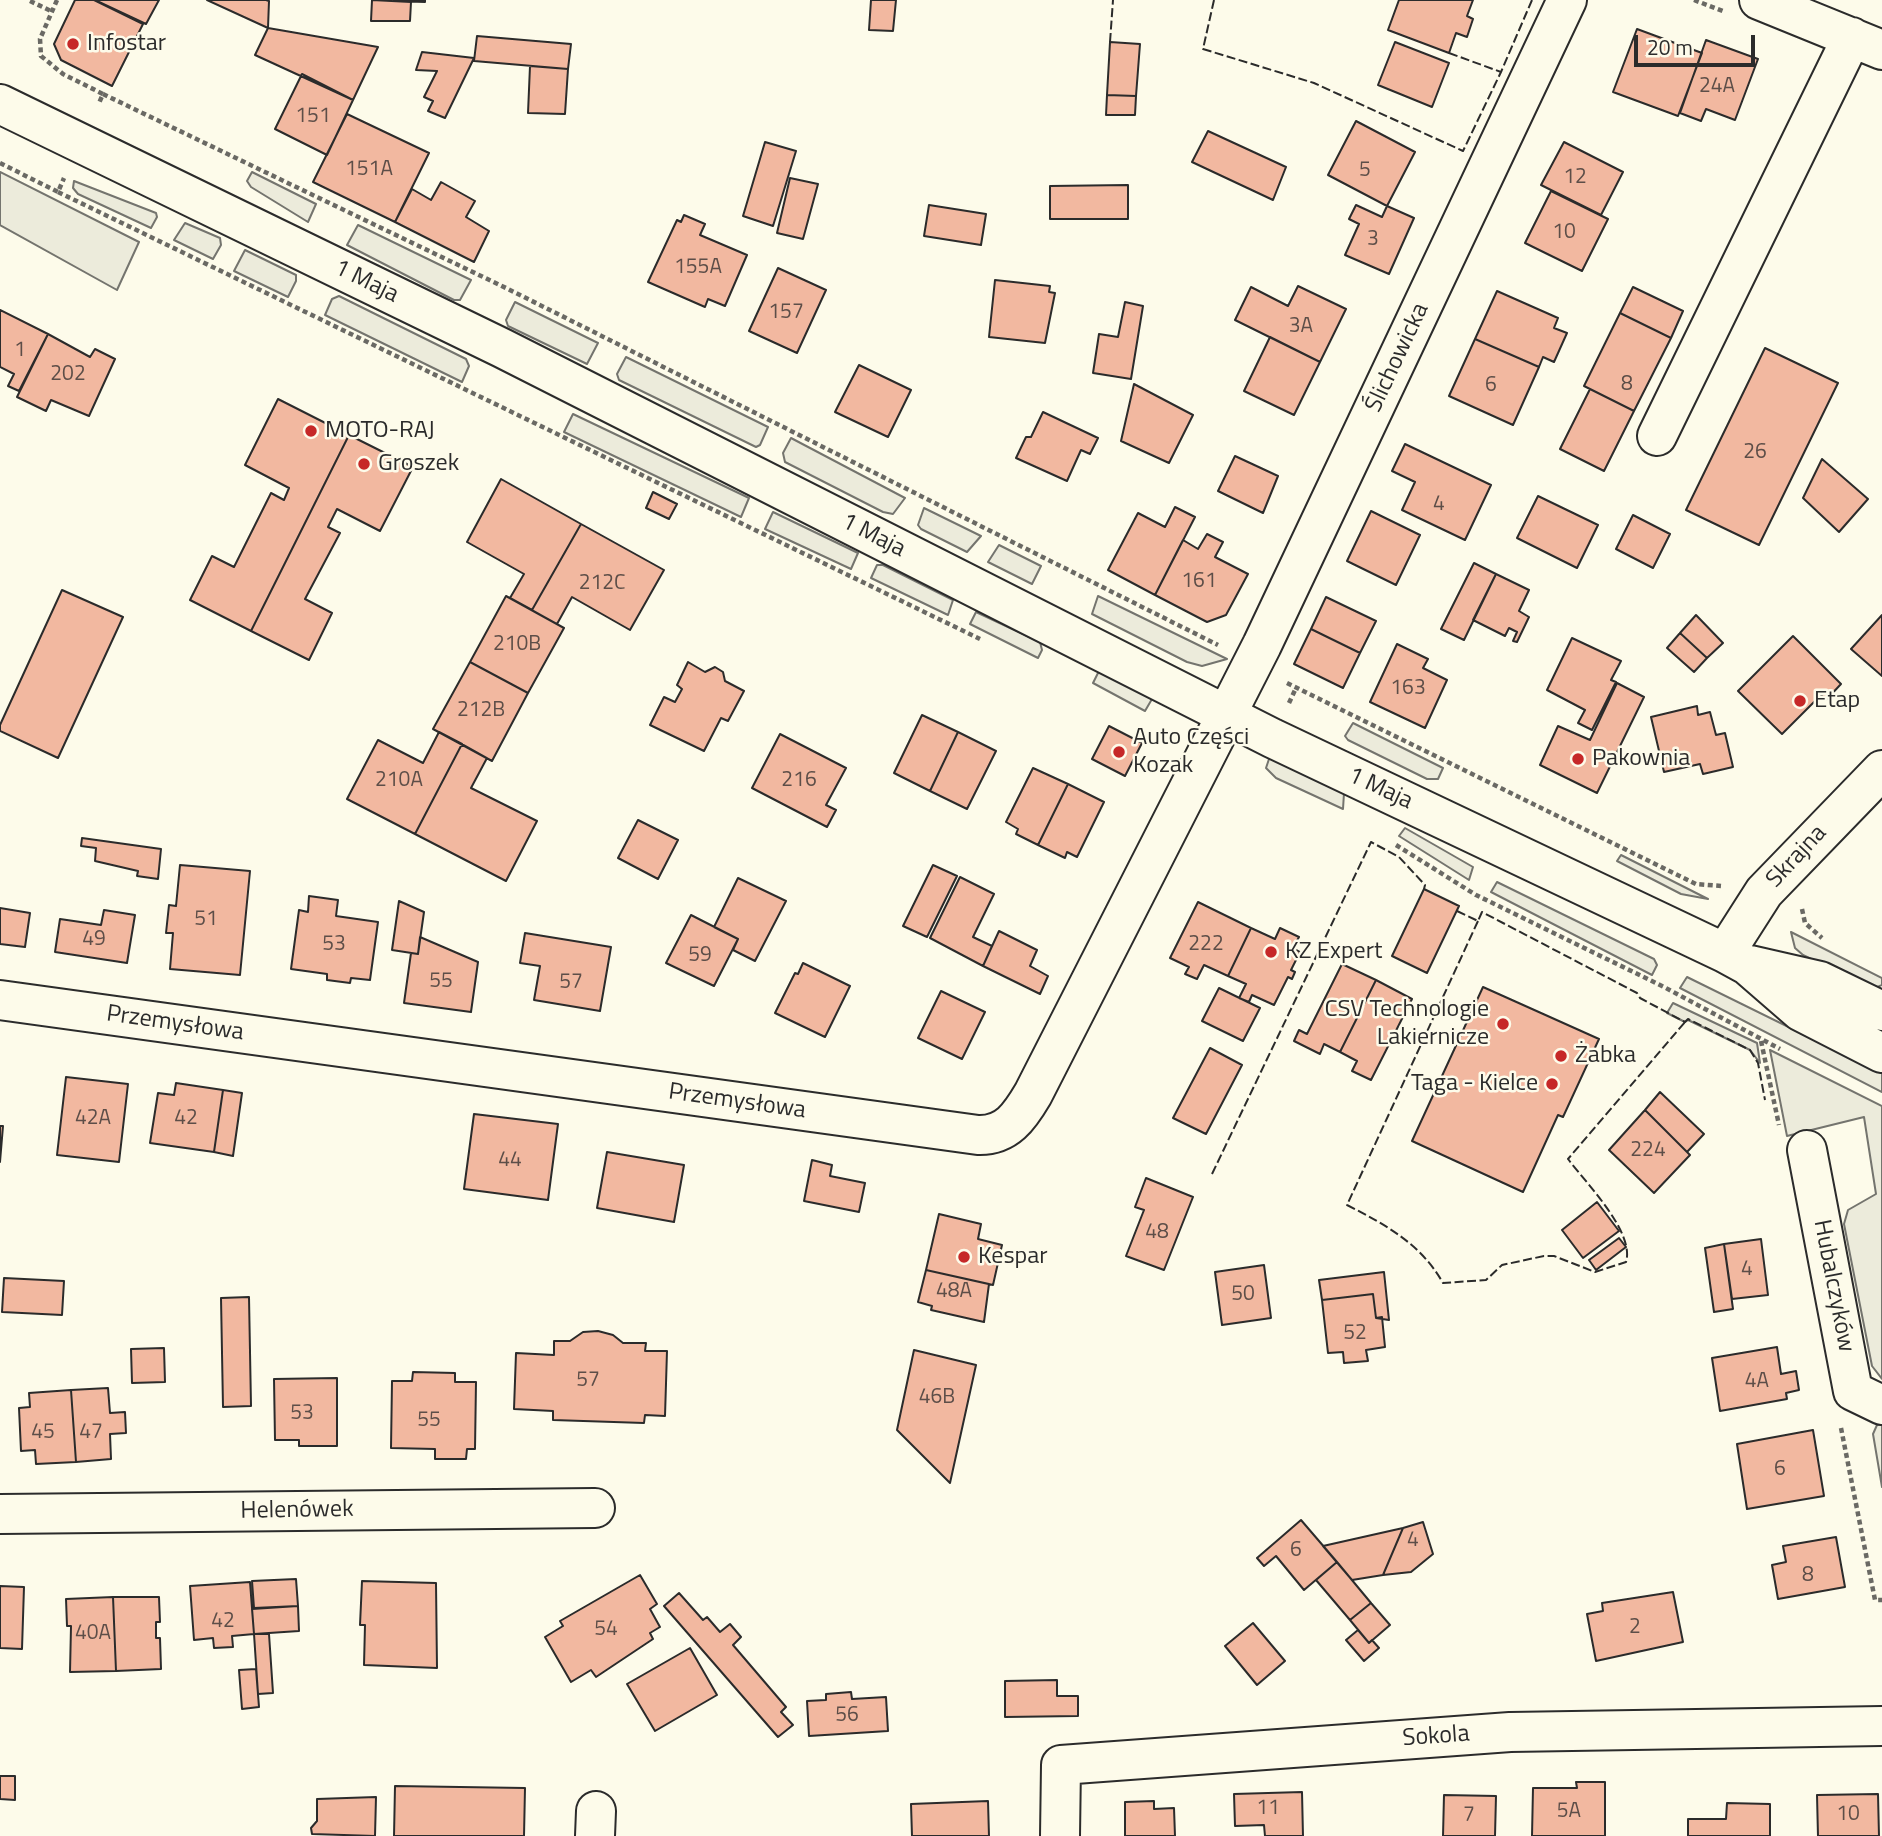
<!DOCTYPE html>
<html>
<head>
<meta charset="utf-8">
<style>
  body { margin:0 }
  #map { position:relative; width:1882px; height:1836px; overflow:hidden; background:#fdfbea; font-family:"Titillium Web",sans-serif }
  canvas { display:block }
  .scale { position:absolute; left:1634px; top:35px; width:121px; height:32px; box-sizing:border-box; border:4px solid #2b2b2b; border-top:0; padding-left:9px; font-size:21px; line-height:24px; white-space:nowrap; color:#2b2b2b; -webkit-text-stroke:5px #fdfbea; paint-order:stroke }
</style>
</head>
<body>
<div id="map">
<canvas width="1882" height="1836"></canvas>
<div class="scale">20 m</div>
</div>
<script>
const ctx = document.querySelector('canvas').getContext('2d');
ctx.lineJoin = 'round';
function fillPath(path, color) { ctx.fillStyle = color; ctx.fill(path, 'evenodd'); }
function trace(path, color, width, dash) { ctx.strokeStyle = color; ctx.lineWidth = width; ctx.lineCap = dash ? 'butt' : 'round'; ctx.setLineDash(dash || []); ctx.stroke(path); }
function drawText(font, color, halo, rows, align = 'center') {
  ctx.font = font + ' "Titillium Web",sans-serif'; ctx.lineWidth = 5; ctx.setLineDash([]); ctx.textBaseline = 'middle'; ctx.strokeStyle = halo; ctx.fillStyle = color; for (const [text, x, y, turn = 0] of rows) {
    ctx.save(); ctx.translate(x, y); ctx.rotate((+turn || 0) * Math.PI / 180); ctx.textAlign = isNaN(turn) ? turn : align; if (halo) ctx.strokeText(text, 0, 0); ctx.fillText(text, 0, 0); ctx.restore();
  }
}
const green = new Path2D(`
  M0,172L139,242L117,290L0,225Z
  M252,172L316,204L308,222L251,187L247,181Z
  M74,181L156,213L157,217L151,228L78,194L73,188Z
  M185,223L220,238L221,245L213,259L174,240Z
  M358,225L471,280L460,300H454L347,245Z
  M245,250L296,275V281L288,297L234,271Z
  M339,296L466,359L469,366L462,382L325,315L332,299Z
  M515,302L598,343L587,364L508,326L506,320Z
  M626,357L768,427L760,445L756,447L619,380L617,374Z
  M573,414L749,498L741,517L564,432Z
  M791,438L905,498L893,514L883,512L785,462L783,453Z
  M924,508L981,536L967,552L921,529L918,525Z
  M773,512L858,553L851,569L765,529Z
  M999,545L1041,566L1032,584L988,562Z
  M877,565H883L953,600L948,615L871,578Z
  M1098,596L1227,659L1202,666L1187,662L1092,614Z
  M976,612L1040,642L1042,650L1038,658L970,624Z
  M1099,671L1152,699L1145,711L1093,683Z
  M1353,723L1443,768L1438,779H1427L1348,740L1345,736Z
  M1270,756L1344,793L1343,809L1276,778L1266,768Z
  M1405,828L1473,867L1469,880L1399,836Z
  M1621,855L1708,899L1681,894L1617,861Z
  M1497,882L1654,959L1657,965L1652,975L1491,892Z
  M1791,932L1882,978V985L1873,989L1803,955L1795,948Z
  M1687,977L1882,1073V1092L1680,988Z
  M1673,1003L1757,1043L1760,1063L1750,1050L1688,1020L1685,1022L1667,1013Z
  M1770,1050L1882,1106V1379L1872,1366L1844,1224L1848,1210L1876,1194L1864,1117L1787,1136Z
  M1882,1424V1487L1873,1434L1877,1425Z`);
const building = new Path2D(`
  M75,0H94L143,24L112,86L61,60L54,44Z
  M95,0H159L146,24Z
  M207,0H266L269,1L268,28Z
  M372,0L411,2L410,21H371Z
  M394,0H425V2L394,1Z
  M871,0H896L893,31L869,30Z
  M1399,0H1473L1467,16L1473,19L1467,37L1456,33L1449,53L1388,30Z
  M268,28L378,47L353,100L255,55Z
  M1637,29L1702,53L1678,116L1613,92Z
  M477,36L571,44L568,69L474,61Z
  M1706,40L1758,59L1735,120L1706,109L1701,121L1680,113Z
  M1110,42L1140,44L1136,96L1107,95Z
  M1395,42L1449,63L1432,107L1378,85Z
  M422,52L474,58L445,118L428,111L433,101L424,97L437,71L416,70Z
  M530,66L568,69L565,114L528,113Z
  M302,74L353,100L327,155L275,129Z
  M1107,95L1136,96L1135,115H1106Z
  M347,114L429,153L395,222L313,182Z
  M1356,121L1415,152L1387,206L1328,175Z
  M1208,131L1286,167L1273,200L1192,162Z
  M765,142L796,151L773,226L743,216Z
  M1564,142L1623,172L1601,215L1541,185Z
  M790,178L818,184L803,239L777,233Z
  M441,182L475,201L466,217L489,231L474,262L395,222L412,189L431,200Z
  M1128,185V219H1050V186Z
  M1551,191L1608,219L1582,271L1525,243Z
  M929,205L986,214L981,245L924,236Z
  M1356,205L1382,217L1387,206L1414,218L1389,274L1345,255L1359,224L1349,219Z
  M684,215L705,224L700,235L747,255L725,306L708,299L705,307L648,282L677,220L681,222Z
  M778,268L826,290L797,353L749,331Z
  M995,280L1050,286L1049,292L1055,293L1045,343L989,337Z
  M1298,286L1346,309L1320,362L1235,320L1251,287L1288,306Z
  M1633,287L1683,311L1671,338L1620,313Z
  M1497,291L1558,318L1554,328L1567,333L1554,362L1543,357L1539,367L1475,339Z
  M1125,302L1143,306L1131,379L1093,373L1099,334L1118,337Z
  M0,310L48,334L19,391L8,386L14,374L0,367Z
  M1620,313L1671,338L1634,411L1584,386Z
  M48,334L90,357L95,349L115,359L89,416L51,400L46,411L17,397Z
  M1270,337L1320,362L1294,415L1244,391Z
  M1475,339L1539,367L1513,425L1449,396Z
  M1765,348L1838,383L1759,545L1686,510Z
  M859,365L911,390L888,437L835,412Z
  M1134,384L1193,415L1169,463L1121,441Z
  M1590,389L1634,411L1604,471L1560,449Z
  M278,399L349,435L251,631L190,600L212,556L234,567L271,493L284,500L289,488L245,465Z
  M1043,412L1098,438L1090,454L1081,450L1067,481L1016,458L1026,437H1031Z
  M349,435L413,467L380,531L337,509L328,527L340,533L305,599L332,613L309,660L251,631Z
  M1405,444L1491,485L1465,540L1402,510L1415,482L1392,471Z
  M1235,456L1278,476L1263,513L1218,491Z
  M1822,459L1868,499L1839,532L1803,498Z
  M501,479L581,524L532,610L510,598L524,574L467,542Z
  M653,492L677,504L669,519L646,508Z
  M1538,496L1598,525L1577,568L1517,538Z
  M1175,507L1195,517L1155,595L1108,570L1138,513L1165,527Z
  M1371,511L1420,535L1396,585L1347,561Z
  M1633,515L1670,534L1653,568L1616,549Z
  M581,524L664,570L630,630L572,597L557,624L532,610Z
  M1207,534L1223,542L1215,557L1248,574L1226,615L1207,622L1155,595L1183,540L1198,549Z
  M1474,563L1496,574L1464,640L1441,629Z
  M1496,574L1529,590L1519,611L1529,617L1517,642L1513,641L1517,632L1509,628L1505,636L1473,620Z
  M62,590L123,617L58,758L0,731V725Z
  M506,596L564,628L528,693L470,662Z
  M1326,597L1376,621L1360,653L1311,629Z
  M1696,615L1723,643L1707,658L1680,633Z
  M1882,615V676L1851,649Z
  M1311,629L1360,653L1343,688L1294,664Z
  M1680,633L1707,658L1694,672L1667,648Z
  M1793,636L1841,684L1826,700L1821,695L1782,734L1738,691Z
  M1572,638L1621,661L1611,680L1616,682L1592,730L1578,723L1585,710L1547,690Z
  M1397,644L1428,659L1423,668L1447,680L1425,728L1370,702Z
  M470,662L528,693L492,761L433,729Z
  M688,662L705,672L715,667L723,672L725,681L744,691L728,721L721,718L704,751L650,725L664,697L675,702L682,689L677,685Z
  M1617,683L1644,697L1597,793L1540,765L1558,726L1590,740Z
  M1697,706L1698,715L1710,712L1716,735L1725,733L1733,767L1703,774L1700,764L1664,772L1651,717Z
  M922,715L958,732L930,791L894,773Z
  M1109,726L1142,743L1125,776L1092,759Z
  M439,732L462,744L415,834L347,799L378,740L423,763Z
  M958,732L996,751L967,809L930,791Z
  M780,734L846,768L826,805L836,810L827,827L752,788Z
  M462,744L487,758L471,788L537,821L506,881L415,834Z
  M1033,768L1068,784L1038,845L1016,834L1018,829L1006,822Z
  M1068,784L1104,802L1077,857L1067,852L1065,858L1038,845Z
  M638,820L678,840L658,879L618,858Z
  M82,838L161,849L158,879L137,876L138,871L95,861L96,848L81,846Z
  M180,865L250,871L240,975L170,969L173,933H166L169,905L176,906Z
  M933,865L957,876L927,937L903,926Z
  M960,877L994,894L973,937L992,946L983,966L930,938Z
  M738,878L786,901L755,961L733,950L738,939L714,927Z
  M1424,889L1459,906L1427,973L1392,956Z
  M309,896L338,900L336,916L378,922L370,980L351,978L350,983L327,980V974L291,969L299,910L308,912Z
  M399,901L424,912L418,954L392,950Z
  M1198,902L1251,928L1228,976L1204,965L1197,979L1185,974L1189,967L1170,958Z
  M0,908L30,913L25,947L0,944Z
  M104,910L135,915L127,963L55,952L60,919L101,925Z
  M691,915L738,939L714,986L666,963Z
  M1251,928L1275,939L1280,928L1299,937L1293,948L1300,952L1291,970L1295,972L1292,979L1288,977L1274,1005L1252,995L1249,1002L1239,998L1246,984L1228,976Z
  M999,931L1037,950L1030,966L1048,976L1040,994L983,966Z
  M525,933L611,947L600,1011L534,1000L540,966L520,963Z
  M420,937L478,962L471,1012L404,1003L411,953L418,954Z
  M803,963L850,986L825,1037L775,1013L795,973L798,974Z
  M1342,964L1376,980L1340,1052L1324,1044L1320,1054L1294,1041L1299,1030L1307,1034Z
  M1376,980L1412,999L1371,1080L1352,1071L1357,1061L1340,1052Z
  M1483,987L1599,1039L1563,1117L1558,1115L1523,1192L1412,1141Z
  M1219,988L1260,1008L1243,1041L1202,1021Z
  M941,991L985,1012L962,1059L918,1038Z
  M1210,1048L1242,1065L1206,1134L1173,1118Z
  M66,1077L128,1084L119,1162L57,1155Z
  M176,1083L223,1090L214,1152L150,1143L158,1093L174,1095Z
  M223,1090L242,1093L233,1156L214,1152Z
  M1660,1092L1704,1134L1687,1152L1645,1110Z
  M1645,1110L1690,1155L1654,1193L1609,1150Z
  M474,1114L558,1124L548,1200L464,1189Z
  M0,1126H3L0,1162Z
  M607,1152L684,1165L674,1222L597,1208Z
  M812,1160L832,1165L830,1176L865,1183L859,1212L804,1201Z
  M1146,1178L1193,1197L1164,1270L1126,1256L1144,1210L1135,1207Z
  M1597,1202L1619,1231L1583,1258L1562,1230Z
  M939,1214L981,1224L978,1239L1002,1245L993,1285L926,1270Z
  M1619,1238L1626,1247L1596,1270L1589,1260Z
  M1761,1239L1768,1295L1732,1299L1724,1244Z
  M1724,1244L1733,1309L1714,1312L1705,1248Z
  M1264,1265L1271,1318L1222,1325L1215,1272Z
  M926,1270L989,1284L984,1322L931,1310L932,1306L918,1302Z
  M1384,1272L1389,1320L1376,1318L1373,1294L1322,1300L1319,1280Z
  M4,1278L64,1281L62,1315L2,1312Z
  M1373,1294L1376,1318L1382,1317L1385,1347L1366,1350L1368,1361L1344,1363L1343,1352L1328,1353L1322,1300Z
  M249,1297L251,1406L223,1407L221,1298Z
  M598,1331L613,1335L623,1343H646L645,1351H667L665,1416L645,1415L644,1423L553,1420V1411L514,1409L516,1353L554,1355V1341H570L583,1332Z
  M1777,1347L1781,1374L1796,1371L1799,1390L1786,1393L1787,1399L1720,1411L1712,1358Z
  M164,1348L165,1382L132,1383L131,1349Z
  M914,1350L976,1365L950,1483L897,1430Z
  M413,1372L455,1373V1382H476L475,1449H467L466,1459H435V1449L391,1448L392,1381H412Z
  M337,1378V1446H299V1440H275L274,1379Z
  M108,1388L110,1413L125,1412L126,1433L110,1434L111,1459L76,1462L71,1390Z
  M71,1390L76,1462L36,1464L35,1450L21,1451L19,1408L30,1407L29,1393Z
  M1813,1430L1824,1496L1747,1509L1737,1444Z
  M1301,1520L1337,1562L1304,1590L1276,1556L1264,1566L1257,1558Z
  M1423,1522L1433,1554L1411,1572L1383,1575L1403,1528Z
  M1403,1528L1383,1575L1352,1580L1323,1546Z
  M1836,1537L1845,1587L1778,1599L1772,1565L1786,1562L1783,1546Z
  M1337,1562L1371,1603L1350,1620L1316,1580Z
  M640,1575L657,1604L650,1609L660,1627L650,1633L653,1639L596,1677L591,1670L571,1682L545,1637L563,1626L560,1621Z
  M296,1579L298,1606L254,1608L252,1581Z
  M362,1581L436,1583L437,1668L364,1665L365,1625H360Z
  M250,1582L254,1634L232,1636L233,1647L214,1648L213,1638L194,1640L190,1586Z
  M0,1586L24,1587L22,1649L0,1648Z
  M1673,1592L1683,1642L1596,1661L1587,1614L1603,1611L1602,1603Z
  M679,1593L703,1620L707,1617L720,1632L730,1624L741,1637L733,1645L786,1707L781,1712L793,1725L778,1737L664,1606Z
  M113,1597H159L160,1622H156V1638H160L161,1669L116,1671Z
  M113,1597L116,1671L70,1672L71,1626H67L66,1599Z
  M1371,1603L1390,1625L1369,1643L1350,1620Z
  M298,1606L299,1631L254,1634L252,1609Z
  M1253,1623L1285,1661L1257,1685L1225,1646Z
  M1358,1630L1369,1643L1372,1640L1379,1648L1364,1661L1346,1640Z
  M254,1634H269L273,1693L258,1694Z
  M690,1648L717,1695L655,1731L627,1684Z
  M256,1669L259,1707L242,1709L239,1670Z
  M1057,1680V1696H1078V1716L1005,1717V1681Z
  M851,1692L852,1699L886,1697L888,1731L809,1736L807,1701L826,1700V1694Z
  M0,1776H15V1800L0,1799Z
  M1576,1782H1605V1836H1532L1533,1788H1577Z
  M395,1786L525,1788L524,1836H394Z
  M1302,1792L1303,1836H1265L1264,1825L1235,1826L1234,1794Z
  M1878,1794L1879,1836H1818L1817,1795Z
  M1444,1795L1496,1796L1495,1836H1443Z
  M376,1797L375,1836L312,1834L311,1828L317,1821V1799Z
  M988,1801L989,1836H912L911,1804Z
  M1154,1801V1809L1174,1808L1175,1836H1125V1802Z
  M1727,1803L1770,1804V1836H1688V1819H1726Z`);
const path = new Path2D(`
  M57,0L40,39L41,56L63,74L103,94L99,103
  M1694,0L1723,11
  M30,1L51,11
  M103,94L506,288L1218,645
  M0,163L58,192L64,178
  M58,192L980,639
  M1287,683L1696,884L1721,886
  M1289,703L1296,688
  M1396,845L1476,895L1664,987L1780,1049
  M1802,909L1805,923L1822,938
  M1761,1041L1779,1125
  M1841,1428L1875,1600H1882`);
const minor = new Path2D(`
  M1759,0L1882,50
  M0,104L502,348L1272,738L1725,953L1747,965L1800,1011L1882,1053
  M1657,436L1852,37
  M1725,953L1764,892L1882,770
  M1750,965L1820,981L1882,1011
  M0,1000L978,1135C1007,1136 1020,1116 1033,1094L1262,645L1567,0
  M1807,1150L1853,1391L1882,1405
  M0,1514L595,1508
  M595,1836L596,1811
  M1060,1836L1061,1765L1510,1732L1882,1726`);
const fence = new Path2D(`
  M1214,0L1203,49L1314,83L1463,151L1501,72
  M1110,42L1113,0
  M1449,53L1501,72L1532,0
  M1457,911L1478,921L1482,912L1637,993L1640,998L1685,1022L1688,1019L1750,1050L1758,1063L1765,1100
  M1478,921L1347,1205C1386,1225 1421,1244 1443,1283L1486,1280L1502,1265L1544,1256H1554L1595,1272L1626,1262C1635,1232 1586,1183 1568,1159L1685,1022
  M1212,1174L1371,842L1399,857L1425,885L1424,889`);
const markers = [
  [73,44,7,"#c62828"],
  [311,431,7,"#c62828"],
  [364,464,7,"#c62828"],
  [1800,701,7,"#c62828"],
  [1119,752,7,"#c62828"],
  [1578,759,7,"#c62828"],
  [1271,952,7,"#c62828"],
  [1503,1024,7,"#c62828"],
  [1561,1056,7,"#c62828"],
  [1552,1084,7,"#c62828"],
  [964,1257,7,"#c62828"]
];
const numberNames = [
  ["24A",1717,87],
  ["151",313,117],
  ["151A",369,170],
  ["5",1365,171],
  ["12",1575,178],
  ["10",1564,233],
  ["3",1373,240],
  ["155A",698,268],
  ["157",786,313],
  ["3A",1301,327],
  ["1",20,351],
  ["202",68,375],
  ["8",1627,385],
  ["6",1491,386],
  ["26",1755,453],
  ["4",1439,505],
  ["161",1199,582],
  ["212C",602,584],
  ["210B",517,645],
  ["163",1408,689],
  ["212B",481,711],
  ["210A",399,781],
  ["216",799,781],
  ["51",206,920],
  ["49",94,940],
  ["53",334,945],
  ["222",1206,945],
  ["59",700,956],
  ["55",441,982],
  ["57",571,983],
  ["42A",93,1119],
  ["42",186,1119],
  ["224",1648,1151],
  ["44",510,1161],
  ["48",1157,1233],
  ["4",1747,1270],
  ["48A",954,1292],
  ["50",1243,1295],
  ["52",1355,1334],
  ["57",588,1381],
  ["4A",1757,1382],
  ["46B",937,1398],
  ["53",302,1414],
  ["55",429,1421],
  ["45",43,1433],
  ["47",91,1433],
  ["6",1780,1470],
  ["4",1413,1541],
  ["6",1296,1551],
  ["8",1808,1576],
  ["42",223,1622],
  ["2",1635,1628],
  ["54",606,1630],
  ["40A",93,1634],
  ["56",847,1716],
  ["11",1268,1809],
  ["5A",1569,1812],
  ["10",1848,1815],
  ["7",1469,1816]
];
const poiNames = [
  ["Infostar",87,44],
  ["MOTO-RAJ",325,431],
  ["Groszek",378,464],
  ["Etap",1814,701],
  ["Auto Części",1133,738],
  ["Kozak",1133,766],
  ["Pakownia",1592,759],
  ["KZ Expert",1285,952],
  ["CSV Technologie",1489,1010,"right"],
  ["Lakiernicze",1489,1038,"right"],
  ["Żabka",1575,1056],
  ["Taga - Kielce",1538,1084,"right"],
  ["Kespar",978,1257]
];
const streetNames = [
  ["1 Maja",366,282,26],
  ["Ślichowicka",1398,358,-65],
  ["1 Maja",873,536,27],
  ["1 Maja",1380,789,25],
  ["Skrajna",1797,857,-47],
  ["Przemysłowa",175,1024,8],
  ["Przemysłowa",737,1102,8],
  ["Hubalczyków",1833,1286,79],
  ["Helenówek",297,1511,-1],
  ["Sokola",1436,1737,-4]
];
fillPath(green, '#ecebdb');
trace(green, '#74746e', 2);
fillPath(building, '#f2b8a0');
trace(building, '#2b2b2b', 2);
trace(minor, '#2b2b2b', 42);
trace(path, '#6a6964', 4.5, [5, 3.5]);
trace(minor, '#fdfbea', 38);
trace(fence, '#2b2b2b', 2, [9, 3.5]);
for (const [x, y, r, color] of markers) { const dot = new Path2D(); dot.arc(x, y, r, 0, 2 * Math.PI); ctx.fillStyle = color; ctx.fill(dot); trace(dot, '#fdfbea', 2.5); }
drawText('21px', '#5d4e48', null, numberNames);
drawText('24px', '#2b2b2b', '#fdfbea', poiNames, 'left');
drawText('24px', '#2b2b2b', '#fdfbea', streetNames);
</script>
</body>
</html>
